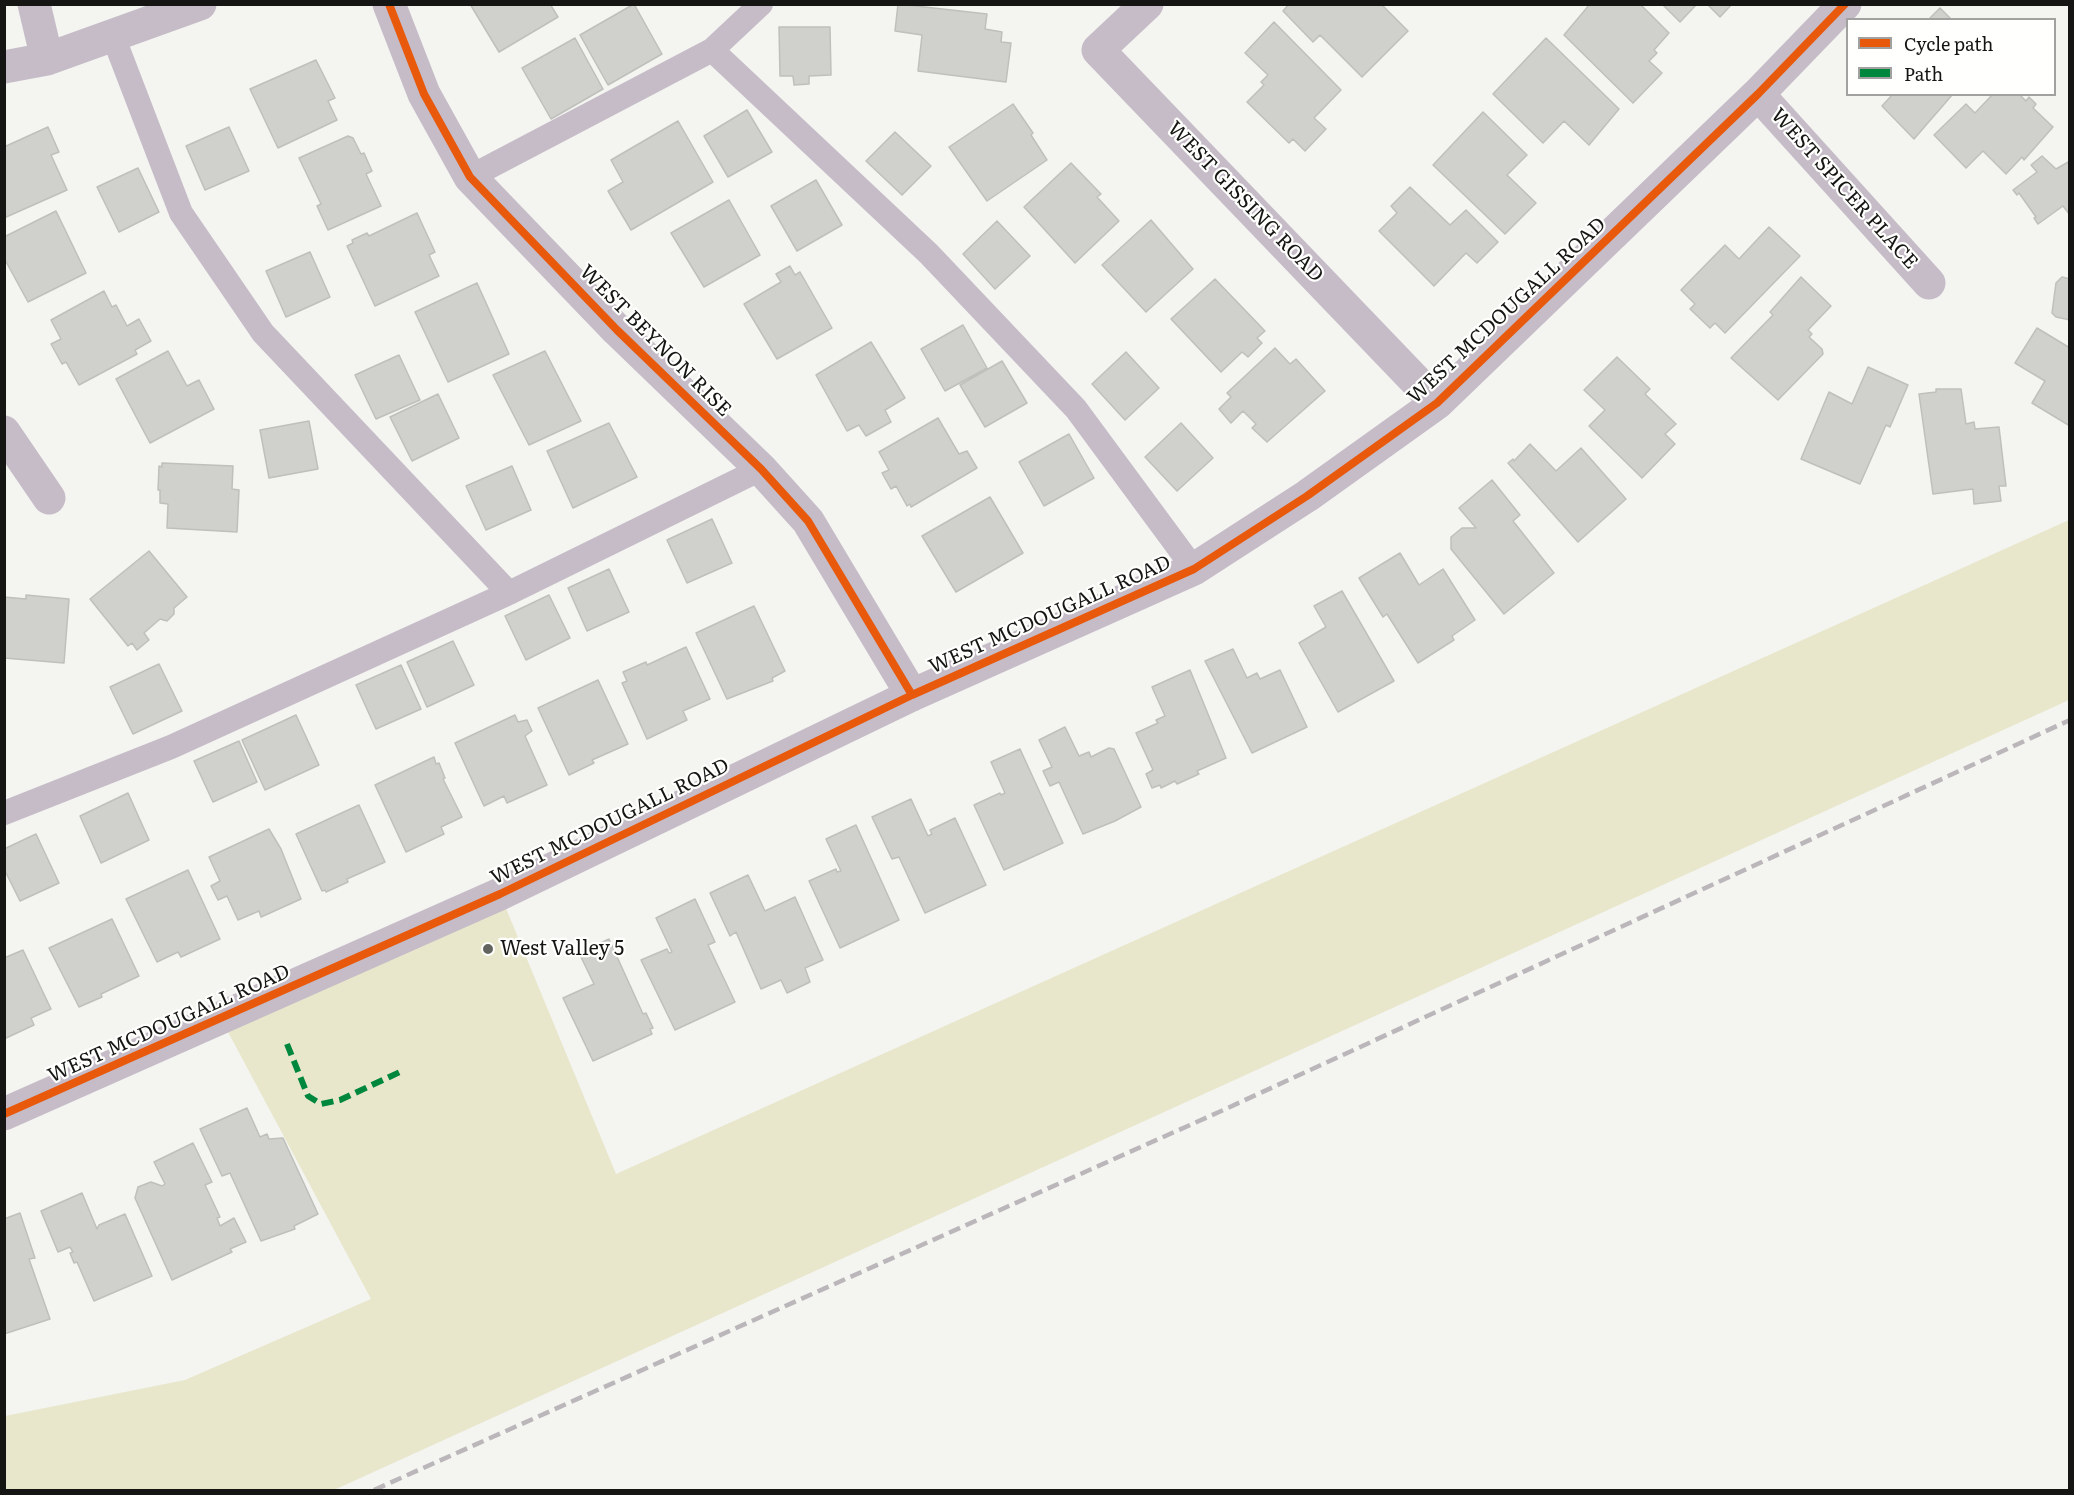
<!DOCTYPE html>
<html>
<head>
<meta charset="utf-8">
<style>
  body { margin:0 }
  #map { position:relative; width:2074px; height:1495px; overflow:hidden; background:#f4f4f0; font-family:Literata,serif }
  canvas { display:block }
  .frame { position:absolute; inset:0; border:6px solid #151513; pointer-events:none }
  .legend { position:absolute; left:1846px; top:18px; width:210px; height:78px; box-sizing:border-box; background:#fffffe; border:2px solid #a1a1a0; margin:0; padding:8px 10px; list-style:none; font-size:18px; color:#151513 }
  .legend li { display:flex; align-items:center; gap:12px; height:30px }
  .legend b { width:30px; border:2px solid #a1a1a0 }
</style>
</head>
<body>
<div id="map">
<canvas width="2074" height="1495"></canvas>
<div class="frame"></div>
<ul class="legend">
<li><b style="height:8px;background:#e8590c"></b>Cycle path</li>
<li><b style="height:8px;background:#00873e"></b>Path</li>
</ul>
</div>
<script>
const ctx = document.querySelector('canvas').getContext('2d');
ctx.lineJoin = 'round';
function fillPath(path, color) { ctx.fillStyle = color; ctx.fill(path, 'evenodd'); }
function trace(path, color, width, dash) { ctx.strokeStyle = color; ctx.lineWidth = width; ctx.lineCap = dash ? 'butt' : 'round'; ctx.setLineDash(dash || []); ctx.stroke(path); }
function drawText(font, color, halo, rows, align = 'center') {
  ctx.font = font + ' Literata,serif'; ctx.lineWidth = 4.5; ctx.setLineDash([]); ctx.textBaseline = 'middle'; ctx.strokeStyle = halo; ctx.fillStyle = color; for (const [text, x, y, turn = 0] of rows) {
    ctx.save(); ctx.translate(x, y); ctx.rotate((+turn || 0) * Math.PI / 180); ctx.textAlign = isNaN(turn) ? turn : align; if (halo) ctx.strokeText(text, 0, 0); ctx.fillText(text, 0, 0); ctx.restore();
  }
}
const green = new Path2D(`
  M2069,520V700L334,1490H5V1416L185,1380L371,1299L221,1019L500,894L616,1174Z`);
const building = new Path2D(`
  M470,4H550L558,17L499,52Z
  M634,4L662,54L608,85L580,35Z
  M898,4L987,14L985,29L1002,32L1001,42L1011,43L1006,82L918,71L922,35L895,31Z
  M1289,4H1381L1408,31L1362,77L1320,35L1313,42L1283,11Z
  M1590,4H1640L1669,33L1654,50L1657,53L1649,61L1662,73L1633,103L1564,35Z
  M1662,4H1697L1680,22Z
  M1707,4H1732L1720,17Z
  M1940,8L1952,20H1928Z
  M1274,22L1341,90L1314,118L1326,129L1305,151L1293,139L1289,143L1247,102L1264,85L1261,82L1268,75L1245,53Z
  M779,27H830L831,75L809,76V84L794,85L793,76H780Z
  M575,38L603,89L551,119L522,68Z
  M1546,38L1619,109L1589,145L1564,121L1543,143L1493,94Z
  M316,60L335,98L328,101L337,120L278,148L250,89Z
  M1893,94H1953L1914,139L1882,106Z
  M1993,94H2019L2026,101L2029,97L2036,104L2033,108L2053,127L2024,160L2022,157L2006,174L1983,151L1966,168L1934,135L1966,104L1975,113Z
  M1013,104L1033,133L1031,135L1047,160L987,201L949,147Z
  M747,110L772,152L728,177L704,136Z
  M1483,112L1527,155L1507,175L1536,203L1505,234L1433,165Z
  M678,121L713,182L631,230L608,191L623,182L611,160Z
  M48,127L59,152L51,155L67,190L4,218V147Z
  M229,127L249,171L205,190L186,146Z
  M895,132L931,166L902,195L866,161Z
  M348,136L353,138L361,154L364,153L372,171L366,174L381,206L328,230L317,206L321,204L299,158Z
  M2042,156L2056,169L2070,161V215L2063,206L2038,224L2034,218L2036,217L2019,193L2017,195L2013,190L2037,172L2031,165Z
  M1071,163L1101,194L1097,197L1119,221L1075,263L1024,207Z
  M138,168L159,212L119,232L97,187Z
  M816,180L842,225L797,251L771,206Z
  M1410,187L1450,225L1466,210L1498,242L1477,263L1466,253L1434,286L1379,231L1397,213L1391,206Z
  M729,200L760,255L704,287L671,233Z
  M56,211L86,273L28,302L4,258V237Z
  M417,213L435,252L429,255L439,276L375,306L347,246L353,243L352,240L367,233L369,236Z
  M1151,220L1193,269L1146,312L1102,265Z
  M997,221L1030,256L995,289L963,254Z
  M1769,227L1800,256L1725,333L1715,323L1710,328L1690,309L1695,304L1681,290L1725,245L1739,259Z
  M310,252L330,297L286,317L266,271Z
  M790,266L795,275L800,272L832,328L777,359L744,304L781,282L776,274Z
  M1801,277L1831,306L1808,330L1812,334L1809,337L1822,349L1823,354L1778,400L1731,358L1773,315L1770,312Z
  M2062,277L2070,279V320L2056,317L2052,313L2056,283Z
  M1215,279L1265,331L1257,338L1262,343L1248,357L1242,352L1221,372L1171,319Z
  M477,283L509,354L448,382L415,312Z
  M104,291L112,307L116,305L127,326L139,319L151,341L135,350L137,354L79,385L66,362L62,364L51,344L61,339L51,320Z
  M963,325L987,368L945,391L921,349Z
  M2037,328L2070,348V426L2032,403L2045,381L2015,363Z
  M871,342L905,398L885,410L891,422L866,436L859,425L847,431L816,375Z
  M1275,348L1290,364L1296,359L1325,391L1267,442L1252,428L1256,424L1243,411L1231,423L1219,409L1231,397L1227,393Z
  M168,351L187,386L199,380L214,409L150,443L116,379Z
  M545,351L581,421L529,445L493,375Z
  M1126,352L1159,388L1125,420L1092,384Z
  M399,355L420,400L376,419L355,375Z
  M1617,357L1650,389L1645,394L1676,424L1665,434L1675,444L1642,478L1589,426L1605,410L1584,390Z
  M1002,361L1027,403L985,427L960,385Z
  M1868,367L1908,385L1890,427L1886,425L1860,484L1801,459L1829,392L1852,404Z
  M1936,389H1961L1966,424L1974,422L1975,429L1999,427L2006,486H1999L2001,501L1974,504L1973,489L1933,494L1919,394L1936,392Z
  M438,394L459,438L412,461L390,417Z
  M938,418L959,454L967,451L977,468L911,507L910,504L907,506L896,486L891,489L882,473L889,470L879,452Z
  M309,421L318,469L269,478L260,430Z
  M609,423L637,477L573,508L547,451Z
  M1181,423L1213,458L1177,491L1145,457Z
  M1069,434L1094,478L1044,506L1019,462Z
  M1530,444L1556,471L1581,448L1626,499L1578,542L1508,463L1513,459L1514,461Z
  M162,463L233,466L232,489L239,490L237,532L167,528L168,504L160,503V490H158L159,466L162,467Z
  M512,466L531,510L486,530L466,486Z
  M1492,480L1520,515L1513,521L1554,573L1504,614L1451,549V537L1462,528H1476L1459,508Z
  M990,497L1023,553L956,592L922,536Z
  M712,519L732,563L687,583L667,540Z
  M149,551L187,597L174,608V614L167,621L160,619L144,633L149,640L137,650L132,643L128,646L90,599Z
  M1400,553L1419,585L1443,569L1475,620L1452,636L1454,640L1418,663L1387,614L1383,617L1359,578Z
  M609,569L629,612L587,631L568,588Z
  M1342,591L1394,681L1338,712L1299,643L1326,627L1314,606Z
  M26,595L69,599L64,663L4,658V597L26,599Z
  M549,595L570,638L526,660L505,616Z
  M754,606L785,671L772,678L773,681L727,699L696,633Z
  M453,641L474,685L427,707L407,662Z
  M686,647L710,699L683,711L687,720L647,739L622,683L627,681L623,672L646,662L647,665Z
  M1233,649L1247,678L1257,673L1260,679L1280,670L1307,727L1252,753L1205,661Z
  M159,664L182,711L133,734L110,687Z
  M401,665L421,709L376,729L356,685Z
  M1190,670L1226,758L1197,771L1199,774L1177,784L1175,781L1161,788L1160,785L1152,788L1146,774L1153,770L1136,733L1158,723L1156,720L1165,716L1152,687Z
  M598,680L628,744L592,760L594,763L569,775L538,708Z
  M296,715L319,765L265,790L242,740Z
  M515,715L518,722L527,720L532,731L525,736L547,785L507,803L504,796L484,806L455,743Z
  M1065,727L1079,756L1089,752L1091,757L1109,748L1114,749L1141,807L1115,821L1083,834L1059,782L1050,786L1043,771L1052,767L1039,740Z
  M239,741L257,782L213,802L194,761Z
  M1020,749L1063,843L1004,870L974,805L1000,793L1001,795L1005,793L991,762Z
  M434,757L436,764L439,763L445,778L443,779L462,817L441,827L444,834L406,852L375,785Z
  M128,793L149,840L101,863L80,816Z
  M911,799L928,836L932,834L930,830L955,818L986,885L925,913L899,857L892,859L872,817Z
  M359,805L385,862L347,879L348,882L326,892L325,890L322,891L296,834Z
  M856,825L899,920L840,948L809,881L836,869L837,872L841,871L826,839Z
  M269,829L281,849L301,899L261,917L259,911L238,920L227,896L218,900L211,886L220,881L209,857Z
  M36,834L59,883L20,901L4,869V849Z
  M188,870L220,939L181,957L178,952L157,962L126,899Z
  M748,875L765,911L795,897L823,960L805,968L810,982L787,993L781,980L761,989L736,932L730,936L710,893Z
  M695,899L715,942L708,945L735,1002L675,1030L641,960L667,949L669,953L672,952L656,918Z
  M112,919L139,976L101,994L102,997L79,1007L49,948Z
  M609,939L643,1014L646,1013L653,1028L650,1029L652,1034L593,1061L563,998L594,984L579,953Z
  M23,950L51,1009L31,1018L34,1025L4,1039V958Z
  M247,1108L260,1137L267,1134L269,1139L283,1138L318,1214L294,1226L295,1229L261,1241L230,1173L222,1176L200,1129Z
  M193,1143L212,1182L205,1185L220,1217L217,1218L220,1226L234,1218L246,1242L230,1249L232,1252L172,1280L135,1198L138,1187L151,1182L162,1186L165,1184L154,1162Z
  M82,1193L97,1229L99,1225L125,1214L152,1276L94,1301L77,1262L74,1263L70,1253L73,1252L70,1247L58,1252L41,1211Z
  M20,1213L35,1258L29,1259L50,1319L4,1334V1219Z`);
const service = new Path2D(`
  M113,36L181,213L263,333L509,593
  M712,50L929,254L1076,409L1194,569
  M470,177L712,50L761,4
  M4,813L171,747L509,593L761,469`);
const minor = new Path2D(`
  M34,4L47,59
  M389,4L424,94L470,177L617,330L761,469L808,521L912,695
  M1147,4L1098,50L1437,403
  M4,67L47,59L200,4
  M1758,94L1929,283
  M4,432L49,498
  M4,1114L500,894L912,695L1194,569L1307,496L1437,403L1758,94L1845,4`);
const rail = new Path2D(`
  M374,1490L1219,1112L2070,720`);
const quiet = new Path2D(`
  M287,1044L308,1096L321,1104L340,1100L402,1071`);
const cycleway = new Path2D(`
  M389,4L424,94L470,177L617,330L761,469L808,521L912,695
  M4,1114L500,894L912,695L1194,569L1307,496L1437,403L1758,94L1845,4`);
const markers = [
  [488,949,6,"#636360"]
];
const streetNames = [
  ["WEST SPICER PLACE",1844,189,48],
  ["WEST GISSING ROAD",1245,202,46],
  ["WEST MCDOUGALL ROAD",1507,311,-43],
  ["WEST BEYNON RISE",655,341,45],
  ["WEST MCDOUGALL ROAD",1050,615,-24],
  ["WEST MCDOUGALL ROAD",610,822,-26],
  ["WEST MCDOUGALL ROAD",169,1024,-24]
];
const poiNames = [
  ["West Valley 5",500,949]
];
fillPath(green, '#e8e7cc');
fillPath(building, '#d0d0cd');
trace(building, '#bfbfbc', 1.5);
trace(service, '#c5bcc8', 24);
trace(minor, '#c5bcc8', 33);
trace(rail, '#bab6ba', 4.5, [12, 6]);
trace(quiet, '#00873e', 6, [12, 6]);
trace(cycleway, '#e8590c', 8);
for (const [x, y, r, color] of markers) { const dot = new Path2D(); dot.arc(x, y, r, 0, 2 * Math.PI); ctx.fillStyle = color; ctx.fill(dot); trace(dot, '#fffffe', 2); }
drawText('20px', '#151513', '#fffffe', streetNames);
drawText('20px', '#151513', '#fffffe', poiNames, 'left');
</script>
</body>
</html>
